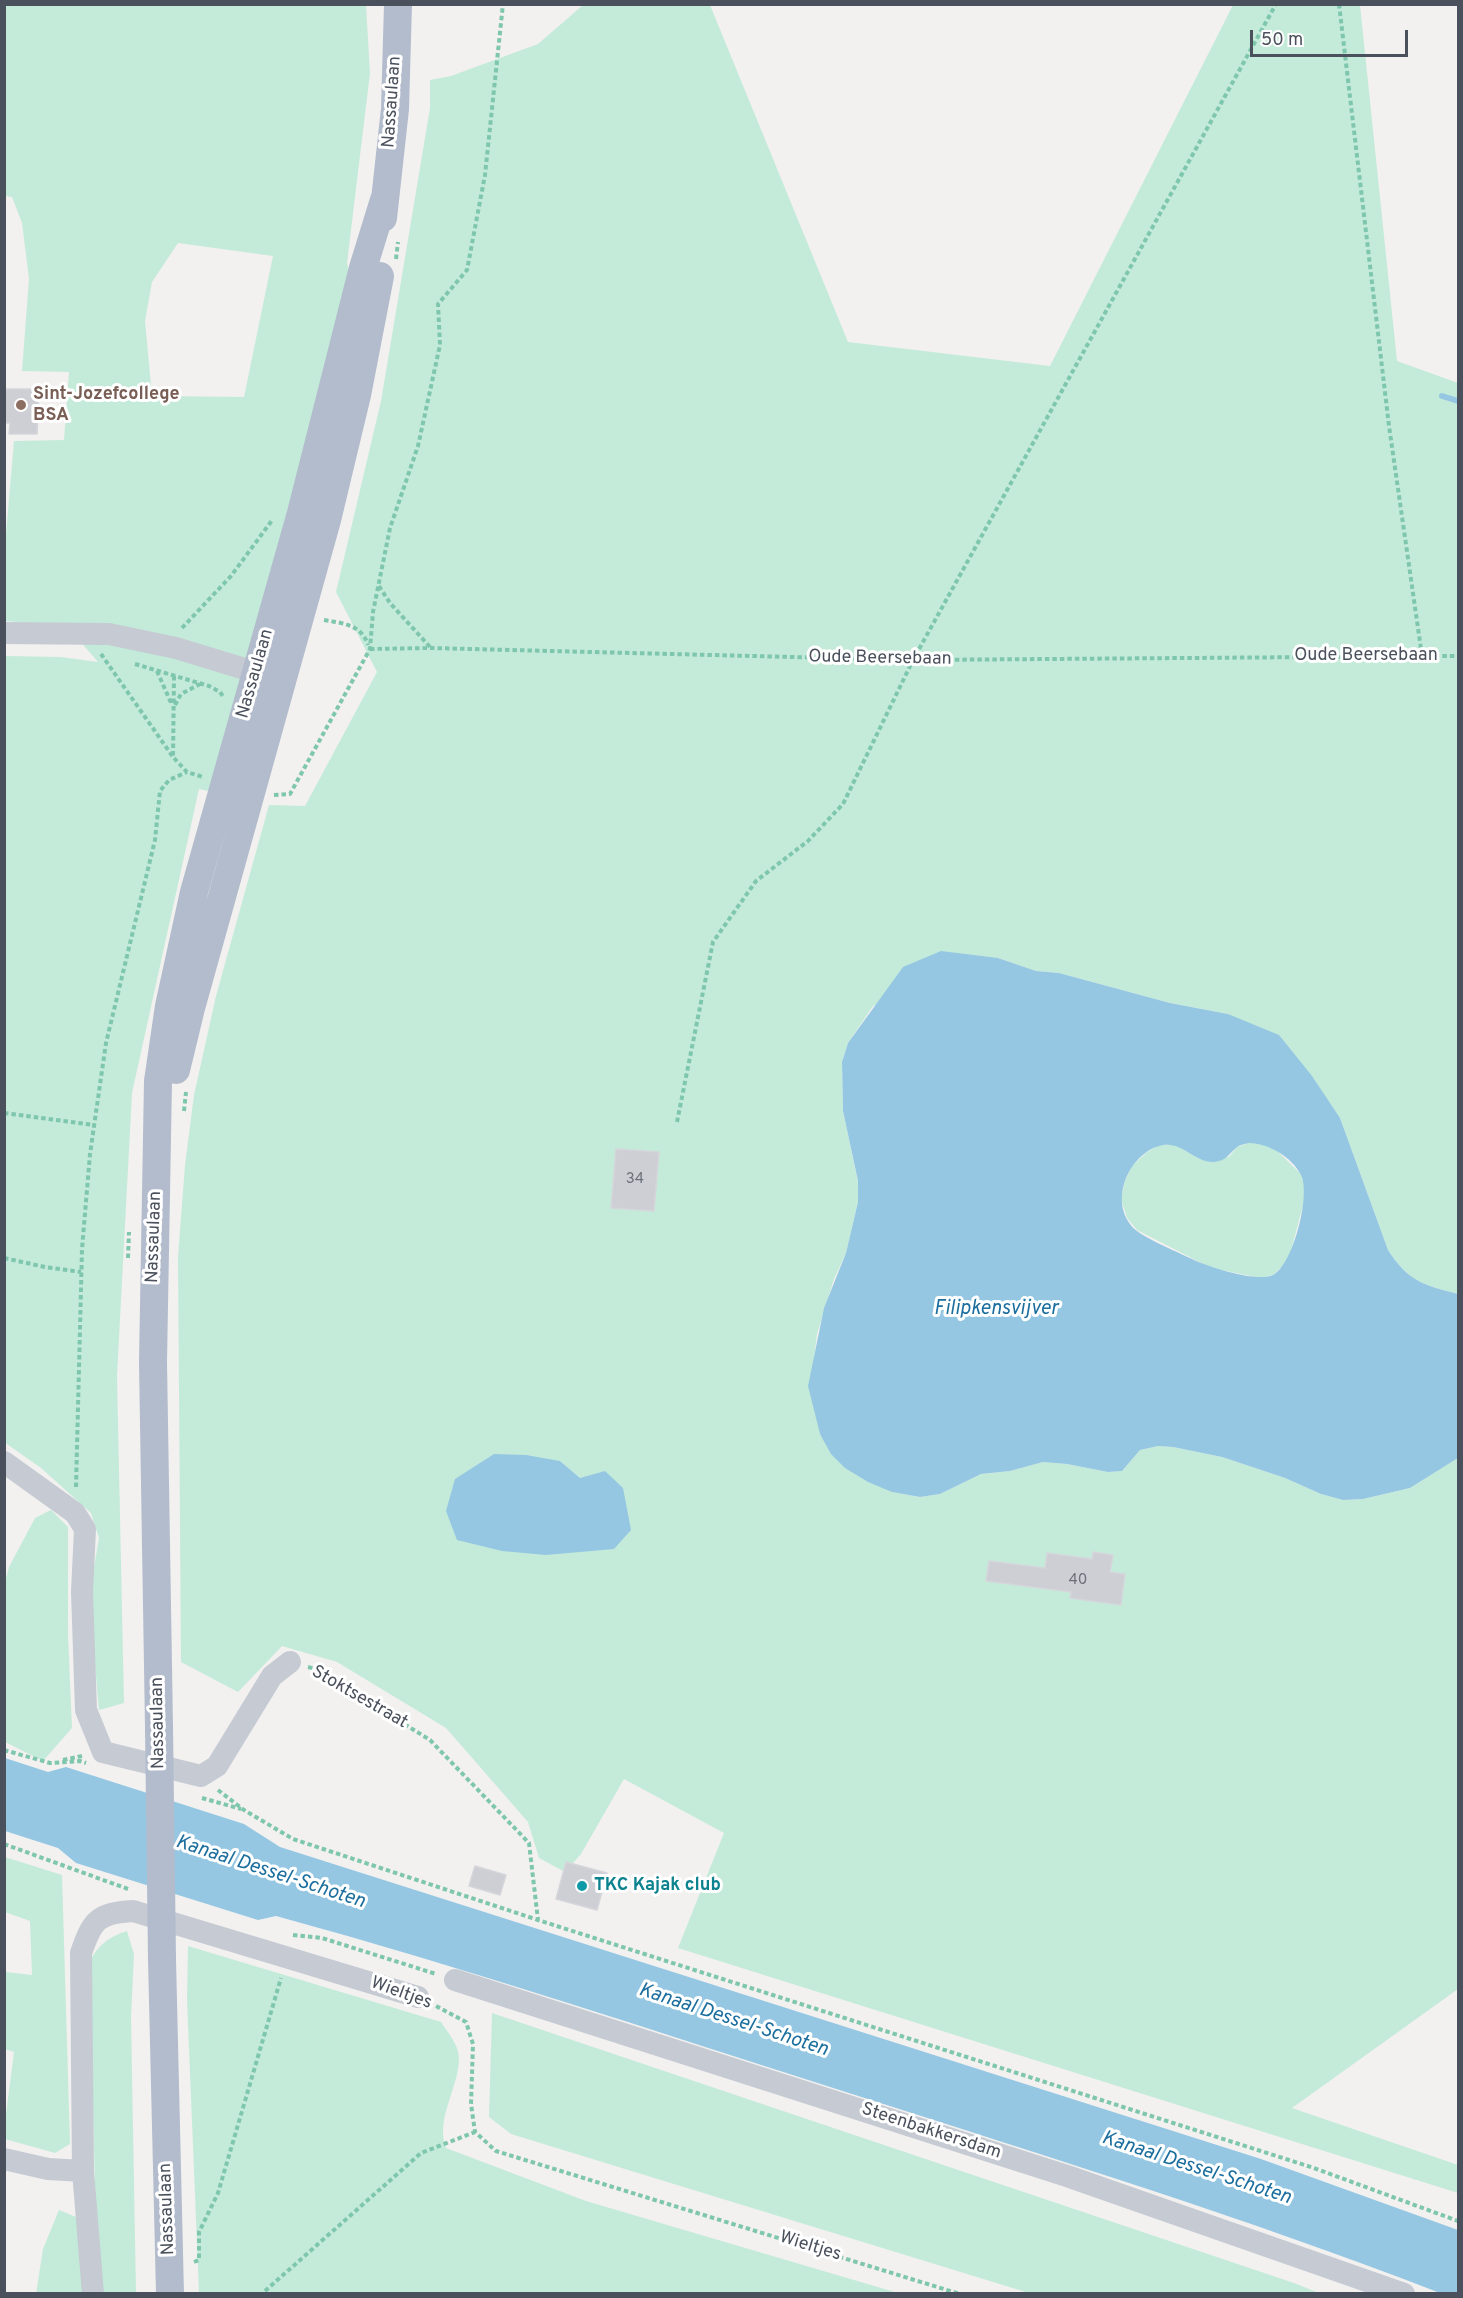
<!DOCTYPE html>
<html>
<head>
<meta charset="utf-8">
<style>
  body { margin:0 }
  #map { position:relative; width:1463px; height:2298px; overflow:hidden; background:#f2f1f0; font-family:Overpass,sans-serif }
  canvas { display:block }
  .frame { position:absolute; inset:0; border:6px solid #4a515c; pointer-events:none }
  .scale { position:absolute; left:1250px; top:30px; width:158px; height:27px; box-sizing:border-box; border:3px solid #4a515c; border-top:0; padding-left:8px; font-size:18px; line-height:21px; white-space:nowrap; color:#4a515c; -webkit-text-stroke:4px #fff; paint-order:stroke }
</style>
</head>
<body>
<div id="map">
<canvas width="1463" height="2298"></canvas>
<div class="frame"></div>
<div class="scale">50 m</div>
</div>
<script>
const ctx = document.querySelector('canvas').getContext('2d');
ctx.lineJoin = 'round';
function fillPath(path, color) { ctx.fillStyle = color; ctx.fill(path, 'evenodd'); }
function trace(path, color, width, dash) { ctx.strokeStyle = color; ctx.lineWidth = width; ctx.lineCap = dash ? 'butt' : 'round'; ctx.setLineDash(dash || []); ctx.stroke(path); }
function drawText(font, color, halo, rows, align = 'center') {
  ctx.font = font + ' Overpass,sans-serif'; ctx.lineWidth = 6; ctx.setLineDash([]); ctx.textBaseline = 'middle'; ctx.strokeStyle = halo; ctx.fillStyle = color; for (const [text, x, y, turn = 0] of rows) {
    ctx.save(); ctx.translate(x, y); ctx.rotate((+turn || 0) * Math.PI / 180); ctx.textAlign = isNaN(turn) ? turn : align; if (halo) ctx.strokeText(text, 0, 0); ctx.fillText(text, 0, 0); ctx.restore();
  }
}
const green = new Path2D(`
  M5,5H366L370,73L347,263L353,287L213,792L199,789L132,1093L117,1376L124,1703L99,1710L89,1597L99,1538L91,1513L41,1468L4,1442L5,656L61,657L98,662L67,626L5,621L4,557L14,441L64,440L69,372L22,371L29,279L22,223L12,197L5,196ZM178,243L273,256L244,397L152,396L145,321L152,282Z
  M583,5H710L848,342L1050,366L1233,5H1360L1397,361L1458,383V1294C1423,1285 1408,1281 1388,1250L1340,1118L1326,1100L1228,1014L1170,1003L1059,973L1036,971L998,958L873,1006L848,1043L842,1062L843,1111L858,1182V1202L846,1253L834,1279L817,1334L814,1359L815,1411L820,1434L892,1492L920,1497L940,1494L981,1474L1010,1471L1043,1462L1067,1464L1108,1472L1122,1471L1140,1450L1158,1446L1173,1447L1222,1457L1285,1478L1321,1494L1343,1500L1363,1499L1410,1488L1458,1458V1989L1292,2108L1458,2165V2193L678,1948L724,1833L624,1779L581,1854L565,1872L539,1858L528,1822L446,1728L337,1662L282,1646L238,1692L181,1662L178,1257L185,1165L194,1095L216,996L269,805L305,806L377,672L336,592L381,401L430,108V80L451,76L538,44ZM560,1461L580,1478L502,1551Z
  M1249,1143H1260L1275,1149L1301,1174L1305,1187L1303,1205L1291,1251L1285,1264L1273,1275L1261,1278L1211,1268L1137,1230L1127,1218L1121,1199L1125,1181L1132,1166L1146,1153L1159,1145H1175L1200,1159L1229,1157L1237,1147Z
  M51,1510L68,1527V1635L72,1728L43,1761L5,1742L4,1586L9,1567L35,1518Z
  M5,1857L62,1875L70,2144L55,2153L5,2139V2122L14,2052L5,2049V1981L6,1972L32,1975L30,1921L5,1912Z
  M127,1931L134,1954L131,2018L136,2293H101L95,2185L89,1962C99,1945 108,1937 127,1931Z
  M188,1946L441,2022C448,2033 460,2046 459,2060C458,2089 435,2120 446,2148L586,2201L898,2293H199L187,2000Z
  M492,2013L1294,2283L1319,2293H1029L511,2134L489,2117Z
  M59,2210L81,2219L86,2293L36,2294L43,2249Z`);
const water = new Path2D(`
  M941,951L998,958L1036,971L1059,973L1170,1003L1228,1014L1279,1035L1312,1076L1340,1118L1388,1250C1408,1281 1423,1285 1458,1294V1458L1410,1488L1363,1499L1343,1500L1321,1494L1285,1478L1222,1457L1173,1447L1158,1446L1140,1450L1122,1471L1108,1472L1067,1464L1043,1462L1010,1471L981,1474L940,1494L920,1497L892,1492L868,1482L845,1468L831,1454L820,1434L808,1386L824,1308L846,1253L858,1202V1181L843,1111L842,1062L848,1043L903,967ZM1249,1143C1268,1143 1292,1157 1301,1175C1311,1195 1293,1265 1273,1275C1257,1283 1205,1266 1190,1258C1175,1251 1149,1240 1137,1231C1107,1207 1126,1156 1159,1146C1181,1139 1194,1163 1214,1162C1226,1161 1229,1154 1236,1148C1239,1145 1245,1144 1249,1143Z
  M494,1454L526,1455L560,1461L580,1478L605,1471L623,1488L631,1530L614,1549L546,1555L502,1551L457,1540L446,1511L455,1479Z
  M5,1758L48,1772L66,1767L244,1824L280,1847L1261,2159L1458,2230V2293H1440C1247,2218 1049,2157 852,2094C660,2033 470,1969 276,1916L258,1920L76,1863L58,1848L5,1831Z`);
const stream = new Path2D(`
  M1442,396L1458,401`);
const building = new Path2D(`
  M4,389H39L37,434H9L10,423H4Z
  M616,1149L659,1152L654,1211L611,1208Z
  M1093,1552L1113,1555L1110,1572L1125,1574L1121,1605L1070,1598L1071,1592L986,1581L989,1561L1045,1568L1047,1553L1092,1559Z
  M566,1862L607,1873L597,1910L556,1899Z
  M475,1866L506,1875L500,1895L469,1886Z`);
const path = new Path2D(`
  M1339,4L1389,426L1422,656
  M396,259L398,242
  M379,586L390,603L430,647
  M324,620C343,623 362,625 368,645
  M182,628L231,576L273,519
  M370,649L430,648L913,660L1458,656
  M101,654L173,757
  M135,664L209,686L220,692L224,698
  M157,671L172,705
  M174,676L173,757L187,772L203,777
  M175,705L181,694L200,684
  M274,795L290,794L370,649L373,612L390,528L418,446L440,345L438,304L467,270L485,175L503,4
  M184,1111L186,1092
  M4,1113L94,1125
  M677,1122L713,942L756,881L808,841L843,804L913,660L1276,4
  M4,1258L45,1267L81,1272
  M128,1258L129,1232
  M76,1487L82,1249L90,1154L106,1043L155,840L160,791L169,780L187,772
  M308,1667L316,1669L430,1740L529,1843L538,1920
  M4,1750L50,1763L80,1761L86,1763
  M63,1760L82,1756
  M218,1790L244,1810L293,1839L538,1920L1314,2168L1458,2221
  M202,1798L241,1809
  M4,1844L128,1889
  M293,1935L322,1938L436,1974
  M436,2006L466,2022L473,2044L471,2104L475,2132L496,2151L960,2294
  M194,2262L199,2260V2232L218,2193L281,1978
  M265,2291L421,2153L475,2132`);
const minor = new Path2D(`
  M4,633L109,634L176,648L271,677
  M4,1462L75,1513L85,1529L82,1592L86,1710L103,1752L201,1776L217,1766L272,1676L290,1662
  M455,1980L1067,2176L1404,2294
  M4,2159L48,2169L83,2171
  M93,2294L83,2171L81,1953C92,1921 97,1913 133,1911L418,1997`);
const major = new Path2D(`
  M383,218L395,109L398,4
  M176,1070L191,1008L327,520L357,395L380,276
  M159,1727L153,1362L158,1081L169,1006L194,892L301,513L363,268L384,200
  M162,1959L170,2294`);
const majorBridge = new Path2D(`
  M159,1727L162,1959`);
const markers = [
  [21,405,6,"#8d6e63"],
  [582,1886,6,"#0f9aa8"]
];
const numberNames = [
  ["34",635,1180],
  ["40",1078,1581]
];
const streetNames = [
  ["Nassaulaan",393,102,-86],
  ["Oude Beersebaan",1366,656],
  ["Oude Beersebaan",880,659,1],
  ["Nassaulaan",256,674,-74],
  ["Nassaulaan",155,1237,-88],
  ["Stoktsestraat",359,1698,30],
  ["Nassaulaan",159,1723,-91],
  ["Wieltjes",401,1994,20],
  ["Steenbakkersdam",931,2132,18],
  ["Nassaulaan",168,2209,-92],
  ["Wieltjes",810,2247,17]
];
const educationNames = [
  ["Sint-Jozefcollege",33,395],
  ["BSA",33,416]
];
const cultureNames = [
  ["TKC Kajak club",594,1886]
];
const waterNames = [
  ["Filipkensvijver",996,1310],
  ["Kanaal Dessel-Schoten",270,1873,18],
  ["Kanaal Dessel-Schoten",733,2021,18],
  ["Kanaal Dessel-Schoten",1196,2169,18]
];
fillPath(green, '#c4ebd9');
fillPath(water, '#95c7e3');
trace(stream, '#95c7e3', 6);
fillPath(building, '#cecfd4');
trace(building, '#d5d6db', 1.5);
trace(path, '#7fc6ae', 4, [4.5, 3]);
trace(minor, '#c5cad3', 22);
trace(major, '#b3bccc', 28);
trace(majorBridge, '#b3bccc', 28);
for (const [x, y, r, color] of markers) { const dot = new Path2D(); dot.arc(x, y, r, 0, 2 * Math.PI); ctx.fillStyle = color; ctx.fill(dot); trace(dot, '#fff', 2); }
drawText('15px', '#6b707a', null, numberNames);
drawText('18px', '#4a515c', '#fff', streetNames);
drawText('bold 18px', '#785e54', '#fff', educationNames, 'left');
drawText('bold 18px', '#0d838f', '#fff', cultureNames, 'left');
drawText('italic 20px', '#1b6e9e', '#fff', waterNames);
</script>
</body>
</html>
